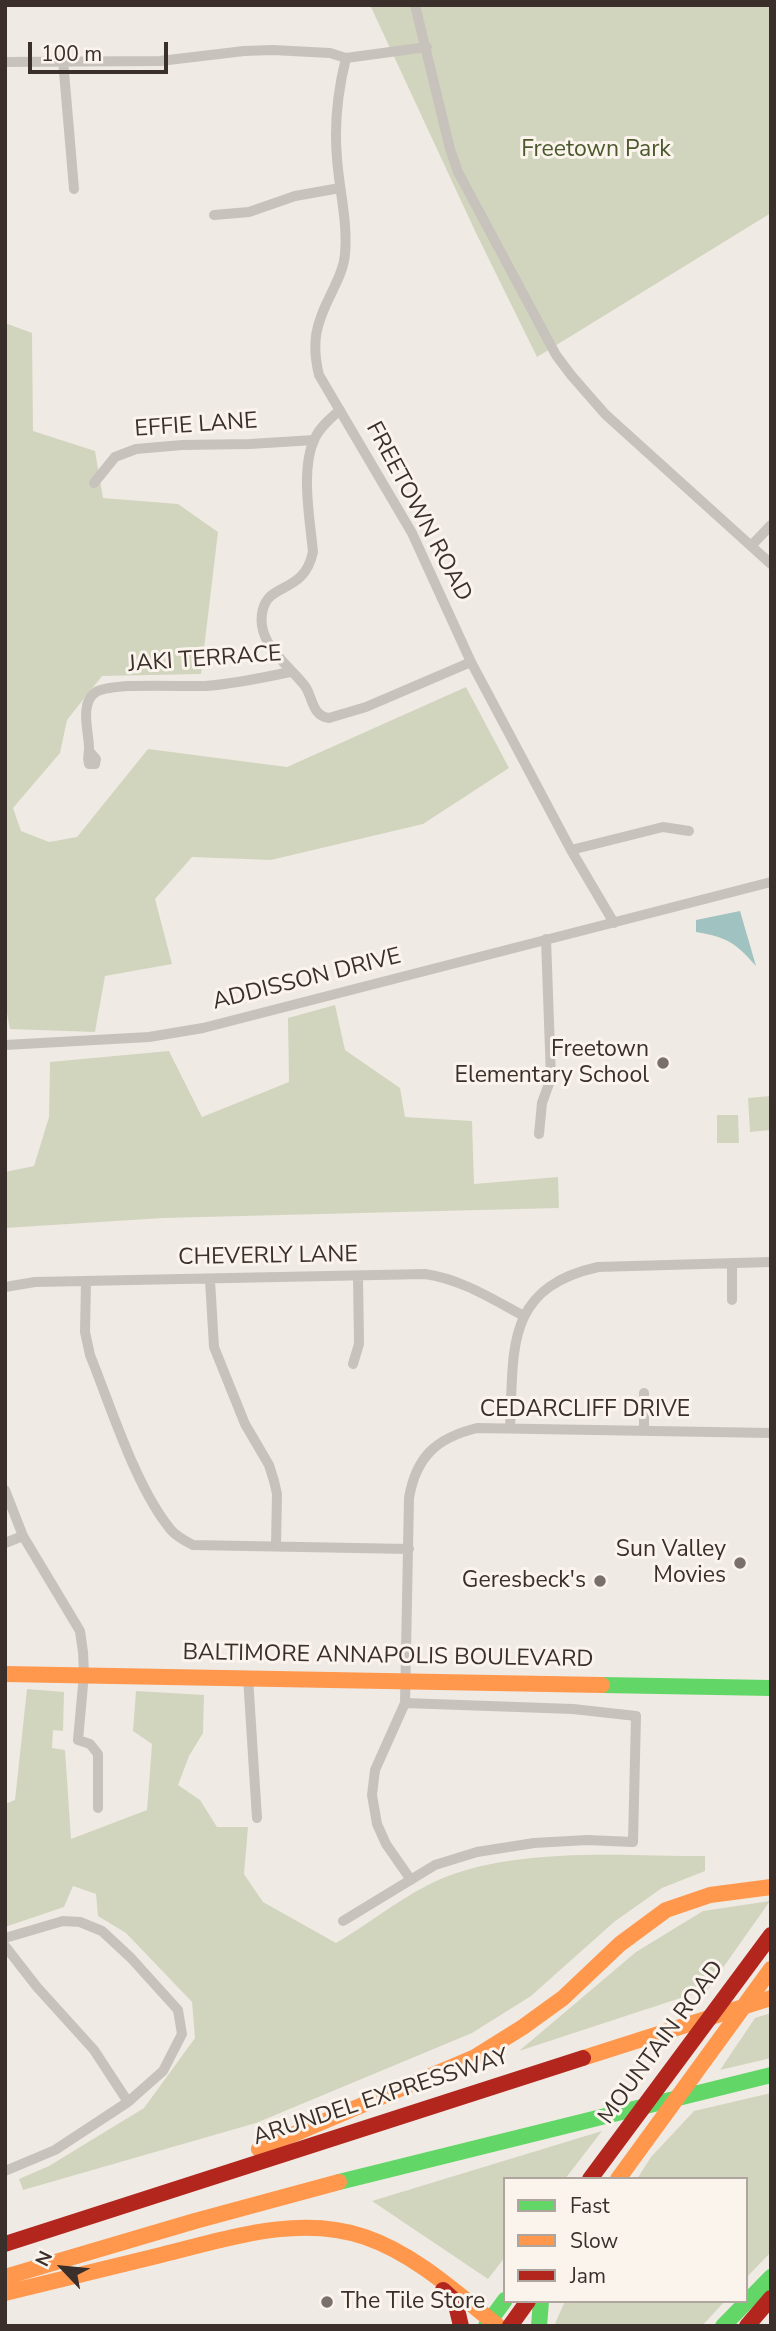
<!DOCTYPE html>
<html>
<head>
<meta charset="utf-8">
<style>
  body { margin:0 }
  #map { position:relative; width:776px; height:2331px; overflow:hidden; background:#f0eae4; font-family:"Nunito Sans",sans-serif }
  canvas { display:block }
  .frame { position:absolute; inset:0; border:7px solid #3a2f2a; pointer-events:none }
  .legend { position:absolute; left:503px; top:2177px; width:245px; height:126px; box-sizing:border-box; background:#fbf4ed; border:2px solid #aea59f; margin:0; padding:9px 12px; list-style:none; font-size:21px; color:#3a2f2a }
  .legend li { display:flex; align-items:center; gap:14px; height:35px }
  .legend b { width:35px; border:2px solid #aea59f }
  .north { position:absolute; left:28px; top:2233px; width:70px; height:70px; -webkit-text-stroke:5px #fbf4ed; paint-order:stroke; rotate:296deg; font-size:19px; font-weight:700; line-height:28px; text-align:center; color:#3a2f2a }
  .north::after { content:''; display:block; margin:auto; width:24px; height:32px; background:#3a2f2a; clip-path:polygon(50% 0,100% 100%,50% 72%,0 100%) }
  .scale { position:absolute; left:28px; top:42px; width:140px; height:32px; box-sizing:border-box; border:4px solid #3a2f2a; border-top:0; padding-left:9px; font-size:21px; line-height:24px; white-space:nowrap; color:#3a2f2a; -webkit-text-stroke:5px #fbf4ed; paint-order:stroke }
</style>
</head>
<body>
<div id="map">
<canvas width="776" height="2331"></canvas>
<div class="frame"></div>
<ul class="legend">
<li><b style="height:9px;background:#63d668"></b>Fast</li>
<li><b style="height:9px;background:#ff974d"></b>Slow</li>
<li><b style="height:9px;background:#b3261e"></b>Jam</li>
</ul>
<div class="north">N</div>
<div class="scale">100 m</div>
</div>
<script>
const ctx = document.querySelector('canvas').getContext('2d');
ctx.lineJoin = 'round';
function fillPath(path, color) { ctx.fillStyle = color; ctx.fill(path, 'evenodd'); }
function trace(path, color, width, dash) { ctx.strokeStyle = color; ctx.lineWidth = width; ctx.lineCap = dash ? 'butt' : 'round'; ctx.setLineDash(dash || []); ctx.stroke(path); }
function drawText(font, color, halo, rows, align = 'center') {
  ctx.font = font + ' "Nunito Sans",sans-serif'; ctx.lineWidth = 6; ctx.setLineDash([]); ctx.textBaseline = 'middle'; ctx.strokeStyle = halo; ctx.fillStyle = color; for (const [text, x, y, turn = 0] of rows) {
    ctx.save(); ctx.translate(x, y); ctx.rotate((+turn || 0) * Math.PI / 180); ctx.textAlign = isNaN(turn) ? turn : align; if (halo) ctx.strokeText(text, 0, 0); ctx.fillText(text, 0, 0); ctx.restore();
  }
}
const green = new Path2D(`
  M370,5H771V213L537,357L476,233Z
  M5,323L32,333L33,431L95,451L103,498L178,504L218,532L201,674L102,676L67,720L60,753L13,808L21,831L49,842L77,837L148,749L287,767L466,687L509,768L423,824L271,860L192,857L155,899L172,964L105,976L95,1032L10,1029L5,1003Z
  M335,1005L345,1050L400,1088L405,1117L472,1121L474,1184L558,1177L559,1208L163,1218L5,1228V1172L34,1166L49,1117L50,1062L169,1051L202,1117L289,1082L288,1018Z
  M771,1096V1130L750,1132L748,1098Z
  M717,1115H738L739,1143H717Z
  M27,1689L64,1692L63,1731L53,1730L52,1748L65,1750L71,1839L147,1810L152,1744L133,1731L136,1691L204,1695L203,1733L189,1756L178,1785L200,1800L217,1827H248L244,1874L263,1902L336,1943C367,1925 395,1902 426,1886C503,1845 619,1856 705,1856V1871L662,1888L614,1922L531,1996L472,2033L256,2123L23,2190L19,2179L49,2166L144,2108L195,2038L192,2002L126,1933L98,1916L96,1894L73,1886L64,1907L5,1927V1804L15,1800Z
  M770,1901L708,1989L519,2051L636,1952L703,1911Z
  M771,2013V2058L720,2070L755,2018Z
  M771,2093V2252L746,2278V2179H637L651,2157L694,2111Z
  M602,2131L565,2179H505V2257L488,2279L372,2201Z
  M565,2301H725L702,2326H554Z`);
const water = new Path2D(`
  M740,911L756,966C736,943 727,937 696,932V920Z`);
const street = new Path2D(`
  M415,5L450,149L458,172L556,355L571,375L605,414L771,564
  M346,58C338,90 334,125 337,158C339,189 348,222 345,254C344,268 337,281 331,294C316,324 311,342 319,375L412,533L471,662L571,850L614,923
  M63,60L74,189
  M5,62L160,61L244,51L273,50L330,53L346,58L427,47
  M214,215L249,212L295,196L340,188
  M340,410C331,418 320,427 315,438C300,468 310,519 313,552C304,594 270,582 263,609C254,642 288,664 305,686C313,698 312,716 329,718L366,707L471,662
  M94,483L115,457L136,449L182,445L250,444L314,440
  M751,546L771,525
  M89,751L96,759L95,764H89C87,758 89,755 89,748C89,732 79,703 96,692C113,682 182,687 205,686C233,684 262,678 290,672
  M571,850L663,827L689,831
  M5,1045L149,1037L203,1028L771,882
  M539,1134L542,1103L551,1078L546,939
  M732,1263V1300
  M210,1280L214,1347L245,1424L269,1465L274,1481L277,1494L276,1545
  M86,1281L85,1332L90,1355C111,1407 136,1488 171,1530C177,1537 185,1541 193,1545L409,1549
  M5,1287L35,1282L425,1274C461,1279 492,1299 524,1316
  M353,1364L359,1344L358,1276
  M510,1428C514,1350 504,1288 598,1267L771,1262
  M644,1430V1393
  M5,1490L23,1536L80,1631L83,1652L84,1674L78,1740L90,1744L98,1754V1808
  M5,1543L23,1536
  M248,1677L257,1818
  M411,1880L386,1844L377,1824L372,1795L375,1770L405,1703L409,1498C416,1457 436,1438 477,1428L771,1433
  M343,1921L435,1865L477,1852L534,1843L587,1840L633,1842L636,1716L573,1709L405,1703
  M5,1938L63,1921L80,1922L102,1931L131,1958L178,2010L182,2034L163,2071L128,2102L55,2150L5,2171
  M5,1946L37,1987L94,2050L128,2102`);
const fast = new Path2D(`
  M602,1685L771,1688
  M339,2182L771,2075
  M486,2326L505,2300
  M539,2326L541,2301
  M723,2326L771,2277`);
const slow = new Path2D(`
  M5,1674L602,1685
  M583,2058L771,1998
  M259,2149L475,2057L523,2027L563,1998L620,1944L666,1910L710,1895L771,1887
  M618,2179L771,1969
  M5,2277L195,2221L339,2182
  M5,2293C57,2280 109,2268 161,2255C227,2239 298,2214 365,2237C415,2254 458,2294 498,2326`);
const jam = new Path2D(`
  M590,2179L771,1935
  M5,2244L583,2058
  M443,2290L455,2301L461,2326
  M510,2326L528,2301
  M747,2326L771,2298`);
const markers = [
  [663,1063,7,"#7a706b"],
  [740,1563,7,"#7a706b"],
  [600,1581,7,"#7a706b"],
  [327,2302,7,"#7a706b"]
];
const parkNames = [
  ["Freetown Park",596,150]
];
const streetNames = [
  ["EFFIE LANE",196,426,-4],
  ["FREETOWN ROAD",418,512,62],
  ["JAKI TERRACE",205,660,-4],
  ["ADDISSON DRIVE",307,980,-14],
  ["CHEVERLY LANE",268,1257,-1],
  ["CEDARCLIFF DRIVE",585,1410],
  ["BALTIMORE ANNAPOLIS BOULEVARD",388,1657,1],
  ["MOUNTAIN ROAD",662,2043,-54],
  ["ARUNDEL EXPRESSWAY",381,2098,-18]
];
const poiNames = [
  ["Freetown",649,1050],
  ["Elementary School",649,1076],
  ["Sun Valley",726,1550],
  ["Movies",726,1576],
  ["Geresbeck's",586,1581],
  ["The Tile Store",341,2302,"left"]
];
fillPath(green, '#d2d5be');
fillPath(water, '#a0c2c0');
trace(street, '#c8c2bd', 10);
trace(fast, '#63d668', 16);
trace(slow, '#ff974d', 16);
trace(jam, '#b3261e', 16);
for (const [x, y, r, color] of markers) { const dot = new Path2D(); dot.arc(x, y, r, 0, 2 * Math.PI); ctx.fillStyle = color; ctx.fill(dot); trace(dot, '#fbf4ed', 2.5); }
drawText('23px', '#4b592d', '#fbf4ed', parkNames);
drawText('23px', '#3a2f2a', '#fbf4ed', streetNames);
drawText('23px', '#3a2f2a', '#fbf4ed', poiNames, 'right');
</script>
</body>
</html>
